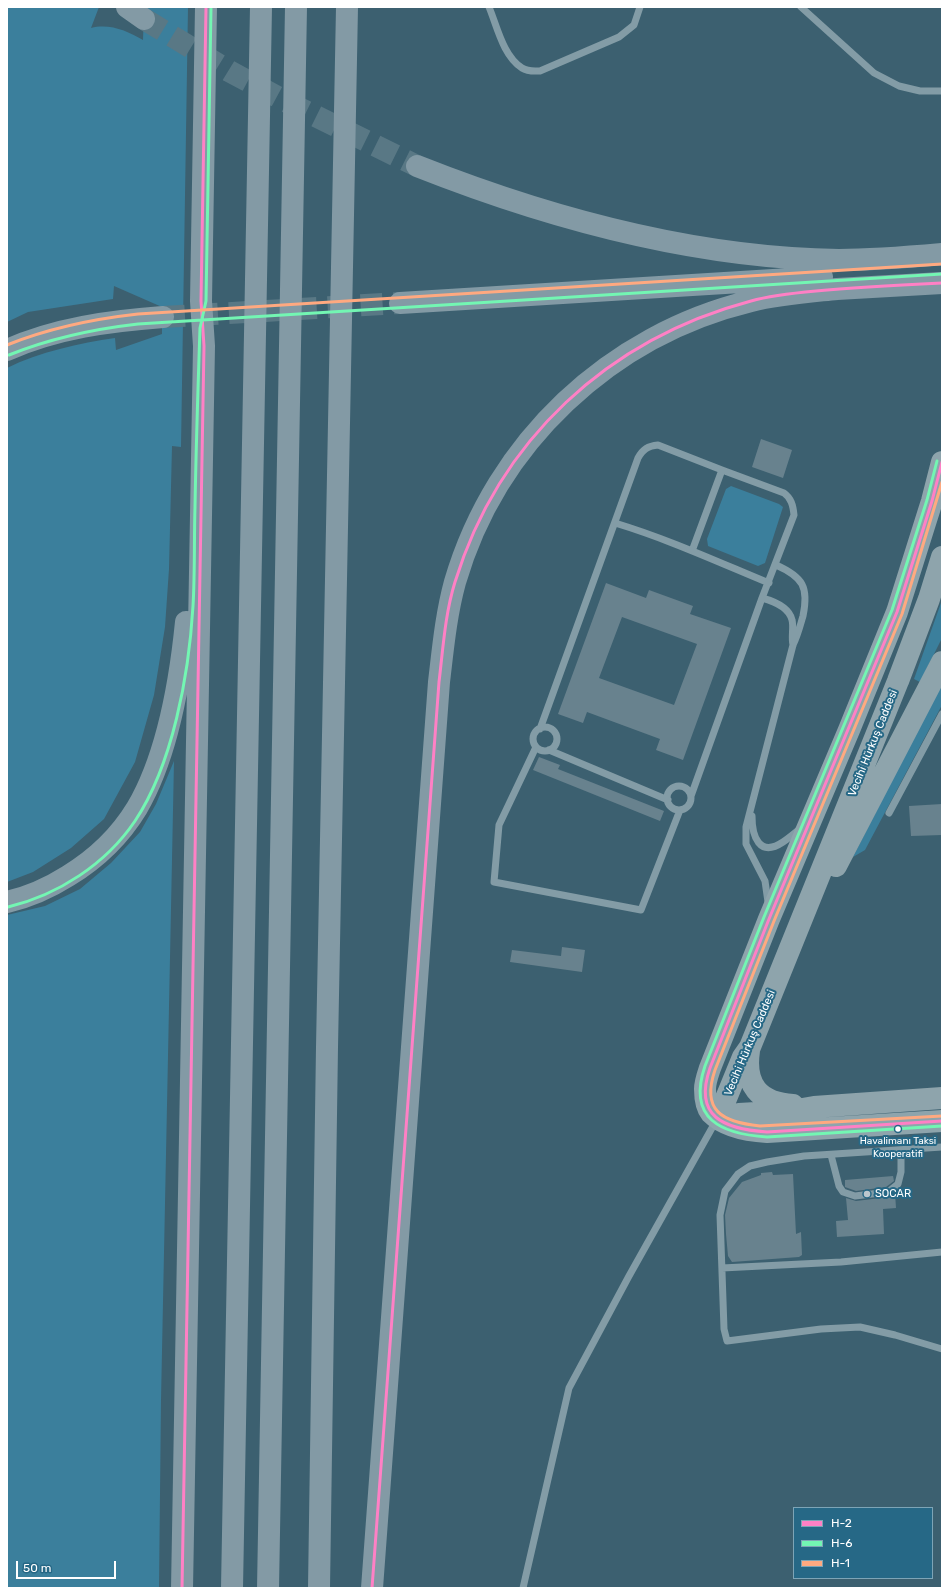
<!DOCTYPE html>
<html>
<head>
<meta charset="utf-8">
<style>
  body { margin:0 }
  #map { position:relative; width:949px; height:1595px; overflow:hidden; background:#3c6070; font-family:Rubik,sans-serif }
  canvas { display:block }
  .frame { position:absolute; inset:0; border:8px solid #fff; pointer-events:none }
  .legend { position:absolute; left:793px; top:1507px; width:140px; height:72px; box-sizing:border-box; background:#266886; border:1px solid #7da4b6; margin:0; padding:5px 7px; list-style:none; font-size:12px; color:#fff }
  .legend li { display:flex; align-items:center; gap:8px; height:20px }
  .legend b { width:20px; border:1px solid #7da4b6 }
  .scale { position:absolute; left:16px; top:1561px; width:100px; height:18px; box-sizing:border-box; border:2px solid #fff; border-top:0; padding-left:5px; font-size:12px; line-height:14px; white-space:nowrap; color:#fff; -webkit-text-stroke:3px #266886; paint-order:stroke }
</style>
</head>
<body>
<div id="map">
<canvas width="949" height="1595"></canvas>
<div class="frame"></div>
<ul class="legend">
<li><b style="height:5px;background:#ff80c5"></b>H-2</li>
<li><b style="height:5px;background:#73f6b3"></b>H-6</li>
<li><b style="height:5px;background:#ffa980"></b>H-1</li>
</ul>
<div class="scale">50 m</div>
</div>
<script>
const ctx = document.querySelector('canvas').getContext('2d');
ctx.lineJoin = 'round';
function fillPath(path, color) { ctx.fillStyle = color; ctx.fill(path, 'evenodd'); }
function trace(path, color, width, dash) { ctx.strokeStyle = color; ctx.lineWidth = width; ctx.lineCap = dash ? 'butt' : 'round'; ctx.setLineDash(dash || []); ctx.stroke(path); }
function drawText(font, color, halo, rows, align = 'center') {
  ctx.font = font + ' Rubik,sans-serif'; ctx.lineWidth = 4; ctx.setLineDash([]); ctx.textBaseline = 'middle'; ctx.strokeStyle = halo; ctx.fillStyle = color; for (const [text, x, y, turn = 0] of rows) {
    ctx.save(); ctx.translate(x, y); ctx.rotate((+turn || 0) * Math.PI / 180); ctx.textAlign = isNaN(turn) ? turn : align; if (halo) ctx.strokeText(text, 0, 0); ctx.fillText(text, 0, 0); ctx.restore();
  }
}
const green = new Path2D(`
  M7,7H99L91,28C109,23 128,31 143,40L144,10L140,7H188L181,447L172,446L169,569L165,627L154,695L135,762L104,819L71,848L33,872L7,882V368C39,352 80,343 115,338L116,350L162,334V307L114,286L113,299L28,312L7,322Z
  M731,486L779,504L783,507L765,563L758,566L708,546L707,539L726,489Z
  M942,600V638L920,682L914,679Z
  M942,682V705L865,850L853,857Z
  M174,761L161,1400L159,1588H7V915L45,906L80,889L111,863L140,832L156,804Z`);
const building = new Path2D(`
  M761,439L792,450L783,478L752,467Z
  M606,583L646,598L649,590L693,606L690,614L731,628L683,760L656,750L660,739L587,712L583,723L558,714ZM622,617L697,644L674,705L599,678Z
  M539,757L560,765L558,769L664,811L660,821L533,770Z
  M942,804V835L911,836L909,806Z
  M562,947L585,950L582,972L510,962L512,950L561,956Z
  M772,1172L773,1175L793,1174L796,1234L801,1232L802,1255L799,1257L732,1262L728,1256L726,1234L725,1215L729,1198L742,1182L761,1175V1173Z
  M893,1176L894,1181L886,1187L856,1191L845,1187V1180Z
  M895,1193L896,1208L883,1209L884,1234L837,1237L836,1221L848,1220L846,1198L856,1201L889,1197Z`);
const highwayTunnel = new Path2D(`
  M144,19L229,71L285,101L417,166
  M163,317L400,303`);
const lane = new Path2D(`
  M489,7C497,26 503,56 522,68C528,72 534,71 540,71L619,37L634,25L640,7
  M801,7L874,73L899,86L920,91H942
  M615,523C668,539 718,562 769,583
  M692,551L722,470
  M762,598C773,601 789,607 792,620C794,627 791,637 793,645
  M533 739a12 12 0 1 1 24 0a12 12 0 1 1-24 0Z
  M540,729L638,458C643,449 648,446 658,445L722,470L784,493C791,498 793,505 794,515L762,598L691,796
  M536,747L499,825L494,882L641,910L680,810
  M549,750L668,800
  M667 798a12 12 0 1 1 24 0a12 12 0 1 1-24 0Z
  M889,813L942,714
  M752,816C752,836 759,858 783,842C789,838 795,833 801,828
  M768,902L765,881L746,844V827L793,645C798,635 800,626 803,616C809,587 803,577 776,565
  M942,1147L804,1156L767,1162L750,1166L738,1174L725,1191L720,1215L724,1329L727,1341L821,1329L860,1327L895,1335L942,1349
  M831,1155L839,1186L843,1192L855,1196L888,1192L898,1184L901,1172V1150
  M722,1268L841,1262L942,1252
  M523,1588L569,1388L629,1276L717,1119`);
const primary = new Path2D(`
  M942,462L932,501L897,612L849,730L769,919L710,1068C708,1074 705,1082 705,1089C705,1097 706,1107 711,1113C725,1127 748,1131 767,1132L942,1121
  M836,866L942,662
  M749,1051C744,1085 759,1103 793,1105
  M718,1118L743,1057L750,1047L898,681L929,599L942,557
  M718,1118L739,1114L791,1111L814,1107L942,1098`);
const highway = new Path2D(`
  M127,7L144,19
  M417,166C551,219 694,258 839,260C874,260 908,257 942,254
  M400,303L822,277
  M7,350C56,328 110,321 163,317
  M7,902C29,897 49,888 68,876C96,859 120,836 137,808C168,755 180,682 186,622
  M182,1588L204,346L201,301L206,7
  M232,1588L261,7
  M268,1588L296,7
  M319,1588L327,1047L347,7
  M372,1588L439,682C443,648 446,615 455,582C496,442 610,335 751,301C779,294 808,292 837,289C872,287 907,285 942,283`);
const bus1 = new Path2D(`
  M942,462L932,501L897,612L769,919L710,1068C693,1117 724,1129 767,1132L942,1121
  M182,1588L204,346L201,301L206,7
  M372,1588L439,682C443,649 445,614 455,582C499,440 608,339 751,301C772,295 794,293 816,291C858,287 900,285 942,283`);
const bus2 = new Path2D(`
  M9,355C51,338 94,329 138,324L942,274
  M937,461L927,500L892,610L764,917L705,1066C687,1119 721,1134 767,1137L942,1126
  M8,907C58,895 106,864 135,821C173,764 189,674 193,606C195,573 194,540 195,507C196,447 198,387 200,328L206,301L211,7`);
const bus3 = new Path2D(`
  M7,345C49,328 93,319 138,314L942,264
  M942,1116L760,1126C722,1122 701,1111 715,1070L774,921L902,614L942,482`);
const markers = [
  [898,1129,3.5,"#fff"],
  [867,1194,4,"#bbc7cd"]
];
const busNames = [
  ["Havalimanı Taksi",898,1141],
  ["Kooperatifi",898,1154]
];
const streetNames = [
  ["Vecihi Hürkuş Caddesi",873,743,-68],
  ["Vecihi Hürkuş Caddesi",750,1043,-67]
];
const poiNames = [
  ["SOCAR",875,1194]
];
fillPath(green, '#3b7f9c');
fillPath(building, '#68828e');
trace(highwayTunnel, '#597885', 22, [22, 11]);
trace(lane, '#839ca6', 7);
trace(primary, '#8ea4ac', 22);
trace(highway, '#839aa5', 22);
trace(bus1, '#ff80c5', 3);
trace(bus2, '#73f6b3', 3);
trace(bus3, '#ffa980', 3);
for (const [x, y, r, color] of markers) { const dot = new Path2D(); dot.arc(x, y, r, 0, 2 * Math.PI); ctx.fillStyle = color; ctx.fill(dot); trace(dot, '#266886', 1.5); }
drawText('10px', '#fff', '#266886', busNames);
drawText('11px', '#fff', '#266886', streetNames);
drawText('11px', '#fff', '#266886', poiNames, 'left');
</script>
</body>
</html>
